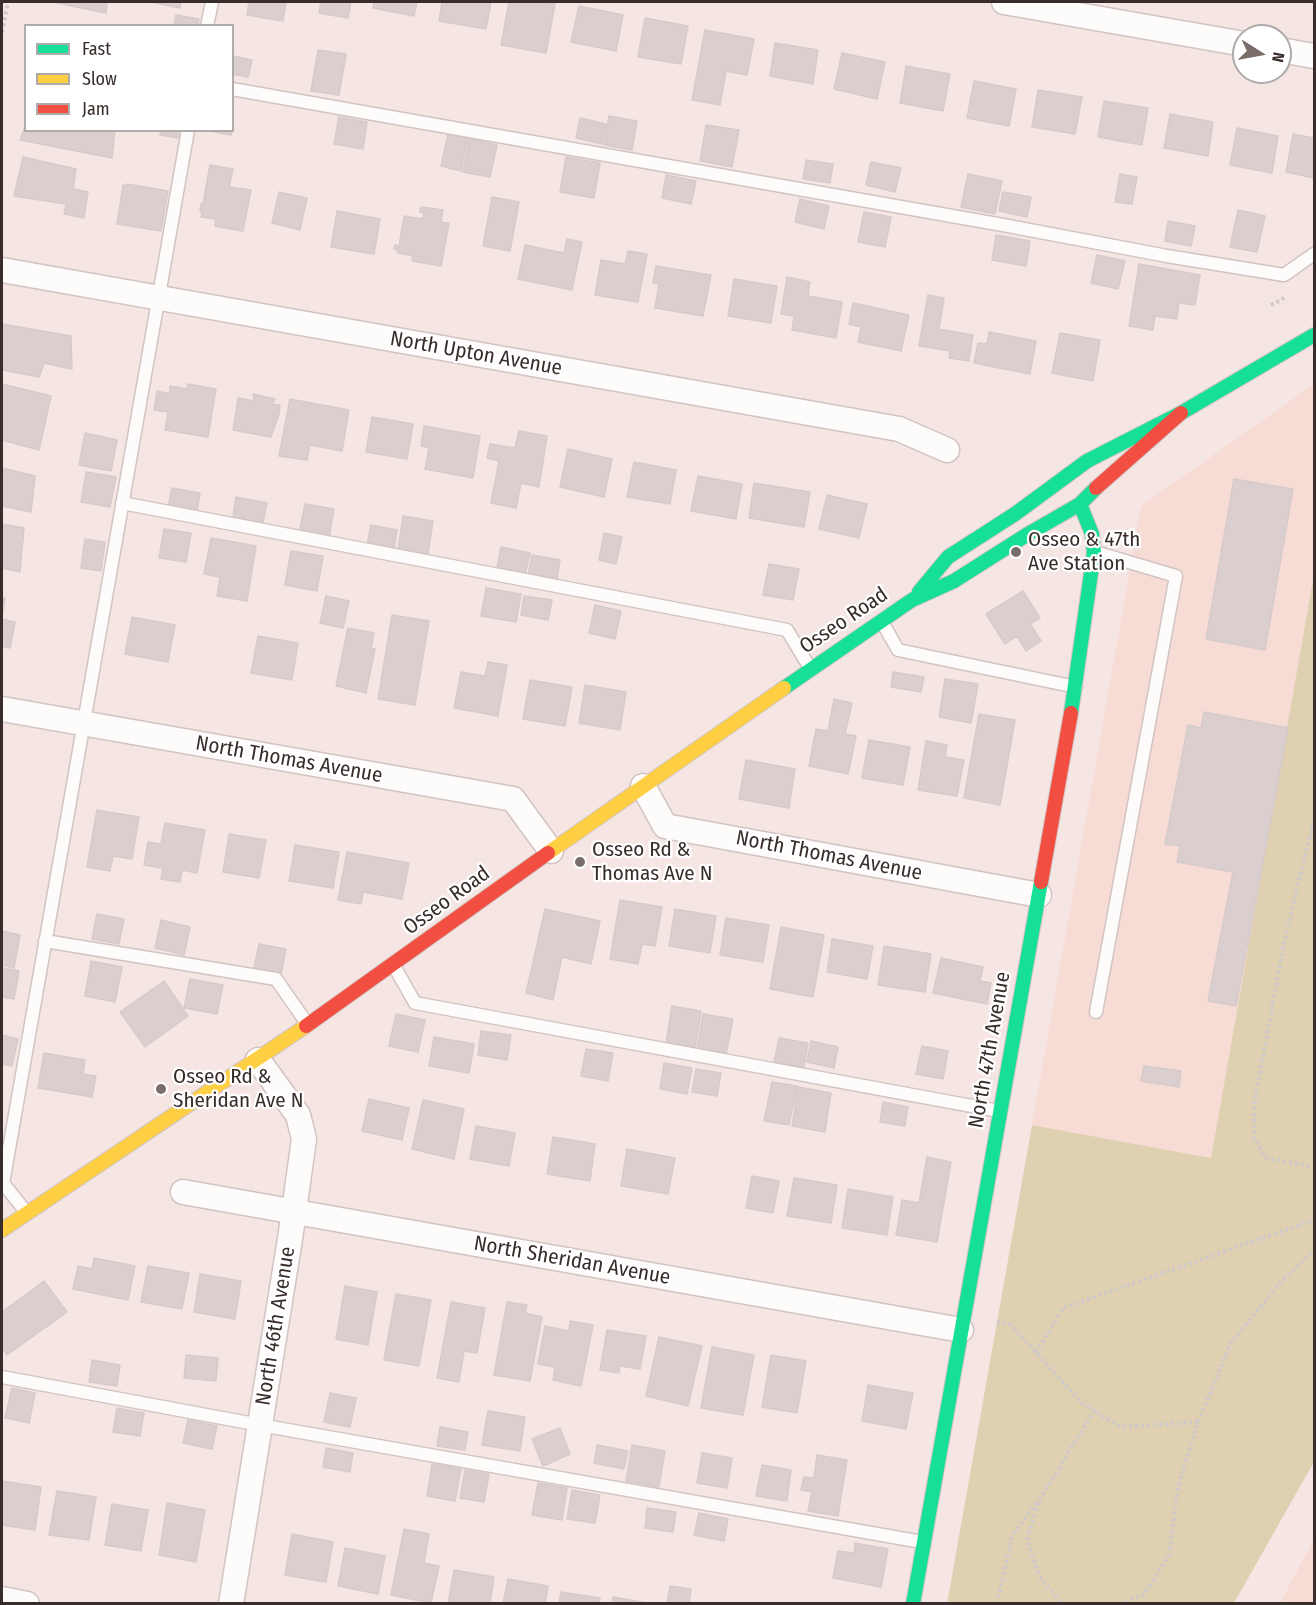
<!DOCTYPE html>
<html>
<head>
<meta charset="utf-8">
<style>
  body { margin:0 }
  #map { position:relative; width:1316px; height:1605px; overflow:hidden; background:#f5e6e3; font-family:"Fira Sans Condensed",sans-serif }
  canvas { display:block }
  .frame { position:absolute; inset:0; border:3px solid #382d2b; pointer-events:none }
  .legend { position:absolute; left:24px; top:24px; width:210px; height:108px; box-sizing:border-box; background:#fff; border:2px solid #afabaa; margin:0; padding:8px 10px; list-style:none; font-size:18px; color:#382d2b }
  .legend li { display:flex; align-items:center; gap:12px; height:30px }
  .legend b { width:30px; border:2px solid #afabaa }
  .north { position:absolute; left:1232px; top:24px; width:60px; height:60px; box-sizing:border-box; background:#fff; border:2px solid #afabaa; border-radius:50%; rotate:101deg; font-size:16px; font-weight:700; line-height:24px; text-align:center; color:#382d2b }
  .north::after { content:''; display:block; margin:auto; width:21px; height:27px; background:#7a6e6b; clip-path:polygon(50% 0,100% 100%,50% 72%,0 100%) }
</style>
</head>
<body>
<div id="map">
<canvas width="1316" height="1605"></canvas>
<div class="frame"></div>
<ul class="legend">
<li><b style="height:8px;background:#16e098"></b>Fast</li>
<li><b style="height:8px;background:#ffcf43"></b>Slow</li>
<li><b style="height:8px;background:#f24e42"></b>Jam</li>
</ul>
<div class="north">N</div>
</div>
<script>
const ctx = document.querySelector('canvas').getContext('2d');
ctx.lineJoin = 'round';
function fillPath(path, color) { ctx.fillStyle = color; ctx.fill(path, 'evenodd'); }
function trace(path, color, width, dash) { ctx.strokeStyle = color; ctx.lineWidth = width; ctx.lineCap = dash ? 'butt' : 'round'; ctx.setLineDash(dash || []); ctx.stroke(path); }
function drawText(font, color, halo, rows, align = 'center') {
  ctx.font = font + ' "Fira Sans Condensed",sans-serif'; ctx.lineWidth = 4.5; ctx.setLineDash([]); ctx.textBaseline = 'middle'; ctx.strokeStyle = halo; ctx.fillStyle = color; for (const [text, x, y, turn = 0] of rows) {
    ctx.save(); ctx.translate(x, y); ctx.rotate((+turn || 0) * Math.PI / 180); ctx.textAlign = isNaN(turn) ? turn : align; if (halo) ctx.strokeText(text, 0, 0); ctx.fillText(text, 0, 0); ctx.restore();
  }
}
const built = new Path2D(`
  M1314,384V574L1211,1158L1032,1125L1141,506Z
  M1314,1539V1603H1280Z`);
const green = new Path2D(`
  M1314,574V1462L1234,1603L947,1604L1032,1125L1211,1158Z`);
const building = new Path2D(`
  M52,2H107L106,13Z
  M151,2H181L180,8Z
  M249,2H286L283,21L247,15Z
  M321,2H351L348,18L319,13Z
  M374,2H417L414,16L373,8Z
  M442,2H491L486,29L439,21Z
  M509,2H541L555,4L546,53L501,45Z
  M579,6L623,15L616,51L571,42Z
  M176,15L199,19L198,26H174Z
  M645,18L688,26L681,64L638,57Z
  M705,30L754,39L747,75L726,71L720,105L692,100Z
  M775,43L818,50L813,84L770,76Z
  M318,50L346,54L339,95L311,91Z
  M842,53L885,62L877,99L834,89Z
  M232,56L252,60L248,77L232,74Z
  M906,66L950,74L943,111L900,103Z
  M974,81L1016,89L1009,126L967,118Z
  M1038,90L1082,97L1075,134L1032,127Z
  M1104,101L1148,108L1142,145L1098,137Z
  M1170,114L1213,122L1208,156L1164,148Z
  M609,116L637,121L632,150L604,145Z
  M339,117L367,122L363,149L334,144Z
  M580,118L606,124L602,144L576,138Z
  M26,124V130H115L112,158L20,140Z
  M706,125L739,130L732,167L700,161Z
  M1237,128L1278,136L1272,173L1230,165Z
  M161,130H179L178,138L160,135Z
  M204,130H232L231,135Z
  M448,134L468,139L461,171L441,166Z
  M1293,134L1314,138V178L1286,172Z
  M470,139L497,145L490,177L463,172Z
  M23,157L76,169L73,189L88,192L84,218L64,214L66,204L14,196Z
  M566,157L600,163L594,198L560,192Z
  M806,160L833,164L830,183L803,179Z
  M871,162L901,168L895,192L866,185Z
  M210,165L233,169L229,187L251,190L243,231L215,226L216,219L201,217L202,211H200L201,204H203Z
  M968,174L1002,181L995,214L961,207Z
  M1120,174L1137,177L1132,204L1115,202Z
  M666,175L696,181L691,204L662,198Z
  M127,184L168,191L161,231L117,224L123,185L127,186Z
  M279,192L307,198L300,230L272,223Z
  M1003,192L1031,197L1027,217L999,211Z
  M492,197L519,202L510,251L483,246Z
  M800,199L829,206L824,229L795,222Z
  M421,207L443,210L441,222L449,223L441,266L412,261L413,256L398,253V250L394,249L395,245L399,246L404,216L423,219L424,213L420,212Z
  M1238,210L1265,216L1257,252L1230,247Z
  M337,211L380,219L374,254L331,247Z
  M864,212L891,217L885,247L858,242Z
  M1168,221L1195,226L1191,246L1165,241Z
  M996,235L1030,241L1026,266L992,260Z
  M567,239L582,242L572,290L518,279L525,245L564,253Z
  M628,251L647,254L638,302L595,295L601,260L625,264Z
  M1097,255L1125,261L1118,289L1091,283Z
  M1139,264L1200,275L1195,305L1179,303L1177,319L1155,316L1153,330L1129,326Z
  M656,266L711,275L703,316L655,308L659,284L653,283Z
  M787,277L810,282L808,296L842,302L836,338L792,330L794,316L781,314Z
  M734,279L777,286L771,323L728,316Z
  M928,295L944,298L939,329L973,335L969,361L949,358L950,351L919,346Z
  M853,303L909,315L901,351L858,342L861,327L849,324Z
  M2,324L71,336L72,369L44,363L39,377L2,370Z
  M989,332L1036,341L1030,374L974,363L978,343L987,344Z
  M1060,333L1100,340L1093,381L1052,373Z
  M2,384L51,396L39,450L2,440Z
  M188,384L216,389L208,437L165,430L168,412L154,410L157,391L170,394V386L187,389Z
  M253,394L275,399L272,404L280,405L279,414L271,437L233,430L238,398L254,401Z
  M290,399L349,410L342,451L310,445L307,460L279,456Z
  M372,417L413,424L407,459L366,452Z
  M424,426L480,436L473,478L425,469L429,448L421,446Z
  M519,431L547,436L539,487L521,483L516,508L491,503L499,461L487,458L490,444L515,448Z
  M85,433L117,440L111,471L79,465Z
  M568,449L612,459L604,497L560,487Z
  M634,462L676,470L670,504L627,497Z
  M2,468L35,476L31,512L2,506Z
  M86,472L116,477L110,507L81,502Z
  M698,476L742,484L736,519L691,511Z
  M1234,479L1293,489L1265,650L1206,639Z
  M754,483L810,492L804,527L749,518Z
  M172,488L200,493L197,512L168,508Z
  M827,495L867,504L859,538L819,529Z
  M236,497L267,503L262,527L232,522Z
  M305,504L334,509L329,539L299,534Z
  M403,516L433,521L428,554L398,550Z
  M2,524L24,528L20,572L2,568Z
  M371,525L397,530L394,550L367,545Z
  M164,529L191,533L186,562L159,558Z
  M604,533L622,537L616,564L599,560Z
  M211,538L256,546L247,601L217,596L220,577L204,574Z
  M85,539L105,542L101,571L81,568Z
  M501,547L530,553L525,575L497,568Z
  M291,551L323,556L317,591L285,585Z
  M532,555L560,560L557,580L528,575Z
  M769,564L799,569L793,600L763,595Z
  M486,588L521,594L516,622L481,616Z
  M1023,591L1040,618L1030,624L1041,641L1026,651L1017,636L1005,644L986,614Z
  M326,596L349,601L343,628L320,623Z
  M524,596L552,600L548,620L521,615Z
  M2,597L5,598L2,619L15,622L10,648L2,646Z
  M595,605L621,611L615,639L589,633Z
  M392,615L429,621L415,705L378,699Z
  M132,617L175,625L168,662L125,654Z
  M348,628L374,633L371,648L375,649L366,693L336,686Z
  M258,636L298,643L292,680L251,673Z
  M488,662L507,665L498,716L454,708L461,672L485,676Z
  M893,672L924,677L921,692L891,687Z
  M945,679L978,684L971,723L939,717Z
  M530,680L572,687L565,726L523,719Z
  M585,685L626,692L620,730L579,723Z
  M834,699L852,703L845,734L856,736L848,774L809,766L816,729L828,731Z
  M1204,712L1288,728L1236,1006L1208,1001L1233,872L1177,862L1180,846L1165,844L1188,725L1201,728Z
  M979,714L1015,720L1000,805L964,798Z
  M869,740L910,747L903,785L862,778Z
  M926,741L947,745L945,757L964,760L957,796L918,790Z
  M746,760L795,769L789,808L739,799Z
  M97,810L139,817L132,859L113,856L110,871L87,867Z
  M165,823L205,830L197,873L182,870L180,882L161,879L163,868L144,865L148,842L161,844Z
  M229,834L266,840L259,878L223,872Z
  M295,845L339,852L333,888L289,881Z
  M347,852L409,863L402,899L363,892L361,904L338,900Z
  M620,900L662,907L655,946L642,944L638,964L610,959Z
  M545,909L600,921L591,964L562,957L553,1000L526,993Z
  M675,909L716,916L710,953L669,946Z
  M97,914L124,919L119,944L92,939Z
  M726,918L769,925L763,962L720,955Z
  M161,920L190,927L184,955L155,948Z
  M781,927L824,935L813,997L770,989Z
  M2,931L20,935L14,968L2,965Z
  M832,939L873,946L867,979L827,972Z
  M259,944L286,949L281,974L254,968Z
  M884,946L931,954L925,992L878,985Z
  M941,958L983,967L980,981L991,983L987,1004L933,993Z
  M91,961L122,967L115,1002L85,996Z
  M2,968L19,971L14,999L2,997Z
  M190,979L223,985L217,1014L184,1008Z
  M164,981L188,1016L145,1047L120,1012Z
  M672,1006L701,1011L695,1048L666,1043Z
  M396,1014L425,1020L418,1052L389,1046Z
  M703,1014L733,1019L726,1054L697,1049Z
  M481,1031L511,1035L507,1060L478,1055Z
  M2,1035L18,1039L12,1066L2,1064Z
  M434,1037L474,1044L469,1073L429,1066Z
  M779,1038L808,1043L804,1067L774,1062Z
  M811,1041L838,1047L834,1068L807,1062Z
  M922,1046L948,1051L943,1079L916,1074Z
  M586,1049L613,1053L608,1081L581,1076Z
  M44,1053L85,1060L83,1074L96,1076L92,1097L38,1088Z
  M664,1063L692,1068L687,1094L660,1089Z
  M1144,1066L1181,1071L1179,1087L1141,1081Z
  M696,1069L721,1073L717,1096L692,1092Z
  M772,1082L797,1086L789,1125L764,1121Z
  M798,1087L831,1093L825,1132L792,1126Z
  M369,1099L409,1108L402,1140L362,1131Z
  M423,1100L464,1109L454,1159L412,1149Z
  M883,1102L908,1107L905,1126L880,1122Z
  M476,1126L515,1133L509,1166L470,1159Z
  M553,1137L595,1144L590,1181L547,1174Z
  M627,1149L675,1158L668,1194L621,1186Z
  M927,1157L951,1162L937,1242L896,1235L902,1200L919,1203Z
  M752,1176L779,1181L773,1213L746,1208Z
  M794,1178L837,1185L831,1223L787,1216Z
  M848,1189L893,1197L887,1235L842,1228Z
  M94,1258L135,1266L128,1300L73,1289L78,1266L92,1269Z
  M148,1266L189,1273L182,1309L141,1302Z
  M200,1274L241,1281L235,1319L194,1312Z
  M44,1281L67,1312L7,1355L2,1348V1312Z
  M345,1286L377,1292L368,1345L336,1339Z
  M396,1294L431,1300L419,1366L384,1360Z
  M451,1302L485,1308L477,1353L464,1351L459,1382L437,1378Z
  M507,1302L527,1305L525,1313L542,1317L530,1381L494,1375Z
  M570,1321L593,1325L581,1386L553,1380L555,1367L538,1364L545,1326L569,1331Z
  M607,1330L646,1336L640,1369L620,1366L619,1373L600,1370Z
  M659,1337L702,1346L688,1406L646,1396Z
  M712,1347L754,1355L743,1415L701,1408Z
  M186,1355L218,1358L216,1381L184,1378Z
  M771,1355L806,1361L797,1413L762,1407Z
  M92,1360L120,1365L117,1386L89,1382Z
  M868,1385L913,1393L906,1429L862,1421Z
  M12,1388L35,1393L29,1423L5,1418Z
  M330,1393L356,1398L350,1427L324,1422Z
  M117,1408L144,1413L140,1436L113,1432Z
  M488,1411L525,1417L520,1451L482,1445Z
  M188,1420L217,1426L212,1449L183,1443Z
  M440,1427L468,1432L465,1450L437,1446Z
  M560,1428L570,1454L543,1466L532,1439Z
  M597,1445L628,1451L624,1469L594,1463Z
  M632,1445L665,1451L659,1487L626,1481Z
  M326,1448L353,1453L350,1472L323,1467Z
  M702,1453L732,1458L727,1488L697,1483Z
  M817,1455L847,1460L838,1516L808,1511L812,1492L801,1490L804,1477L814,1478Z
  M432,1464L461,1469L455,1501L427,1496Z
  M762,1465L791,1470L787,1501L756,1496Z
  M465,1470L489,1474L484,1502L460,1498Z
  M2,1481L41,1487L35,1530L2,1525Z
  M538,1483L567,1488L562,1520L532,1515Z
  M572,1490L600,1495L595,1523L567,1519Z
  M57,1491L96,1497L89,1540L49,1535Z
  M167,1503L205,1510L196,1562L159,1555Z
  M112,1504L148,1510L141,1551L105,1545Z
  M647,1508L676,1512L673,1532L645,1528Z
  M699,1513L728,1519L724,1541L694,1535Z
  M404,1529L429,1534L424,1563L439,1566L431,1603L391,1595Z
  M292,1534L333,1542L326,1582L285,1575Z
  M855,1543L888,1549L881,1587L833,1578L838,1551L854,1553Z
  M345,1548L385,1556L378,1594L338,1586Z
  M454,1570L494,1577L490,1604H448Z
  M508,1579L548,1586L545,1604H503Z
  M670,1586L691,1589L689,1604H667Z
  M561,1592L600,1598L599,1604H559Z
  M613,1597L653,1604H612Z`);
const path = new Path2D(`
  M2,32L8,2
  M1271,305L1286,297
  M1314,819L1283,948L1254,1105V1138L1266,1158L1314,1167
  M997,1322L1010,1324L1083,1404L1121,1427L1198,1422L1178,1487L1169,1555L1144,1595L1118,1604
  M1036,1353L1063,1308L1314,1220
  M1198,1422L1231,1343L1279,1284L1314,1250
  M997,1604L1012,1536L1037,1502
  M1066,1604L1061,1603L1039,1576L1027,1539L1040,1499L1094,1411`);
const lane = new Path2D(`
  M207,26L212,2
  M232,89L1003,225L1167,256L1284,275L1314,254
  M122,503L787,630L810,668
  M1095,552L1176,576L1096,1012
  M882,622L898,650L1076,687
  M45,941L276,979L308,1025
  M394,966L415,1003L999,1111
  M26,1212L3,1183L188,130
  M2,1377L260,1425L922,1542`);
const street = new Path2D(`
  M1004,2L1244,44
  M1280,50L1314,56
  M2,270L899,429L947,450
  M2,709L513,799L551,851
  M643,786L665,826L1039,895
  M183,1192L961,1330
  M2,1599L27,1604
  M231,1604L290,1239L304,1139L298,1115L258,1060`);
const fast = new Path2D(`
  M919,592L948,557L1015,514L1087,461L1181,413L1314,335
  M784,688L912,600L954,581L1028,534L1080,504L1096,488
  M1071,713L1094,552L1092,534L1080,504
  M913,1604L1041,882`);
const slow = new Path2D(`
  M548,853L784,688
  M2,1230L306,1026`);
const jam = new Path2D(`
  M1096,488L1181,413
  M1041,882L1071,713
  M306,1026L548,853`);
const markers = [
  [1016,552,6,"#7a6e6b"],
  [580,862,6,"#7a6e6b"],
  [161,1089,6,"#7a6e6b"]
];
const streetNames = [
  ["North Upton Avenue",476,354,10],
  ["Osseo Road",844,621,-34],
  ["North Thomas Avenue",289,760,10],
  ["North Thomas Avenue",829,856,11],
  ["Osseo Road",447,901,-36],
  ["North 47th Avenue",990,1050,-80],
  ["North Sheridan Avenue",572,1261,10],
  ["North 46th Avenue",276,1326,-81]
];
const poiNames = [
  ["Osseo & 47th",1028,540],
  ["Ave Station",1028,564],
  ["Osseo Rd &",592,850],
  ["Thomas Ave N",592,874],
  ["Osseo Rd &",173,1077],
  ["Sheridan Ave N",173,1101]
];
fillPath(built, '#f7dcd6');
fillPath(green, '#e0d0b2');
fillPath(building, '#dacece');
trace(building, '#d6caca', 1.5);
trace(lane, '#d1c4c2', 15);
trace(street, '#d1c4c2', 27);
trace(fast, '#d1c4c2', 16);
trace(slow, '#d1c4c2', 16);
trace(jam, '#d1c4c2', 16);
trace(path, '#cfcac9', 4, [3, 3]);
trace(lane, '#fefbfb', 12);
trace(street, '#fefbfb', 24);
trace(fast, '#16e098', 14);
trace(slow, '#ffcf43', 14);
trace(jam, '#f24e42', 14);
for (const [x, y, r, color] of markers) { const dot = new Path2D(); dot.arc(x, y, r, 0, 2 * Math.PI); ctx.fillStyle = color; ctx.fill(dot); trace(dot, '#fff', 2); }
drawText('21px', '#382d2b', '#fff', streetNames);
drawText('21px', '#382d2b', '#fff', poiNames, 'left');
</script>
</body>
</html>
